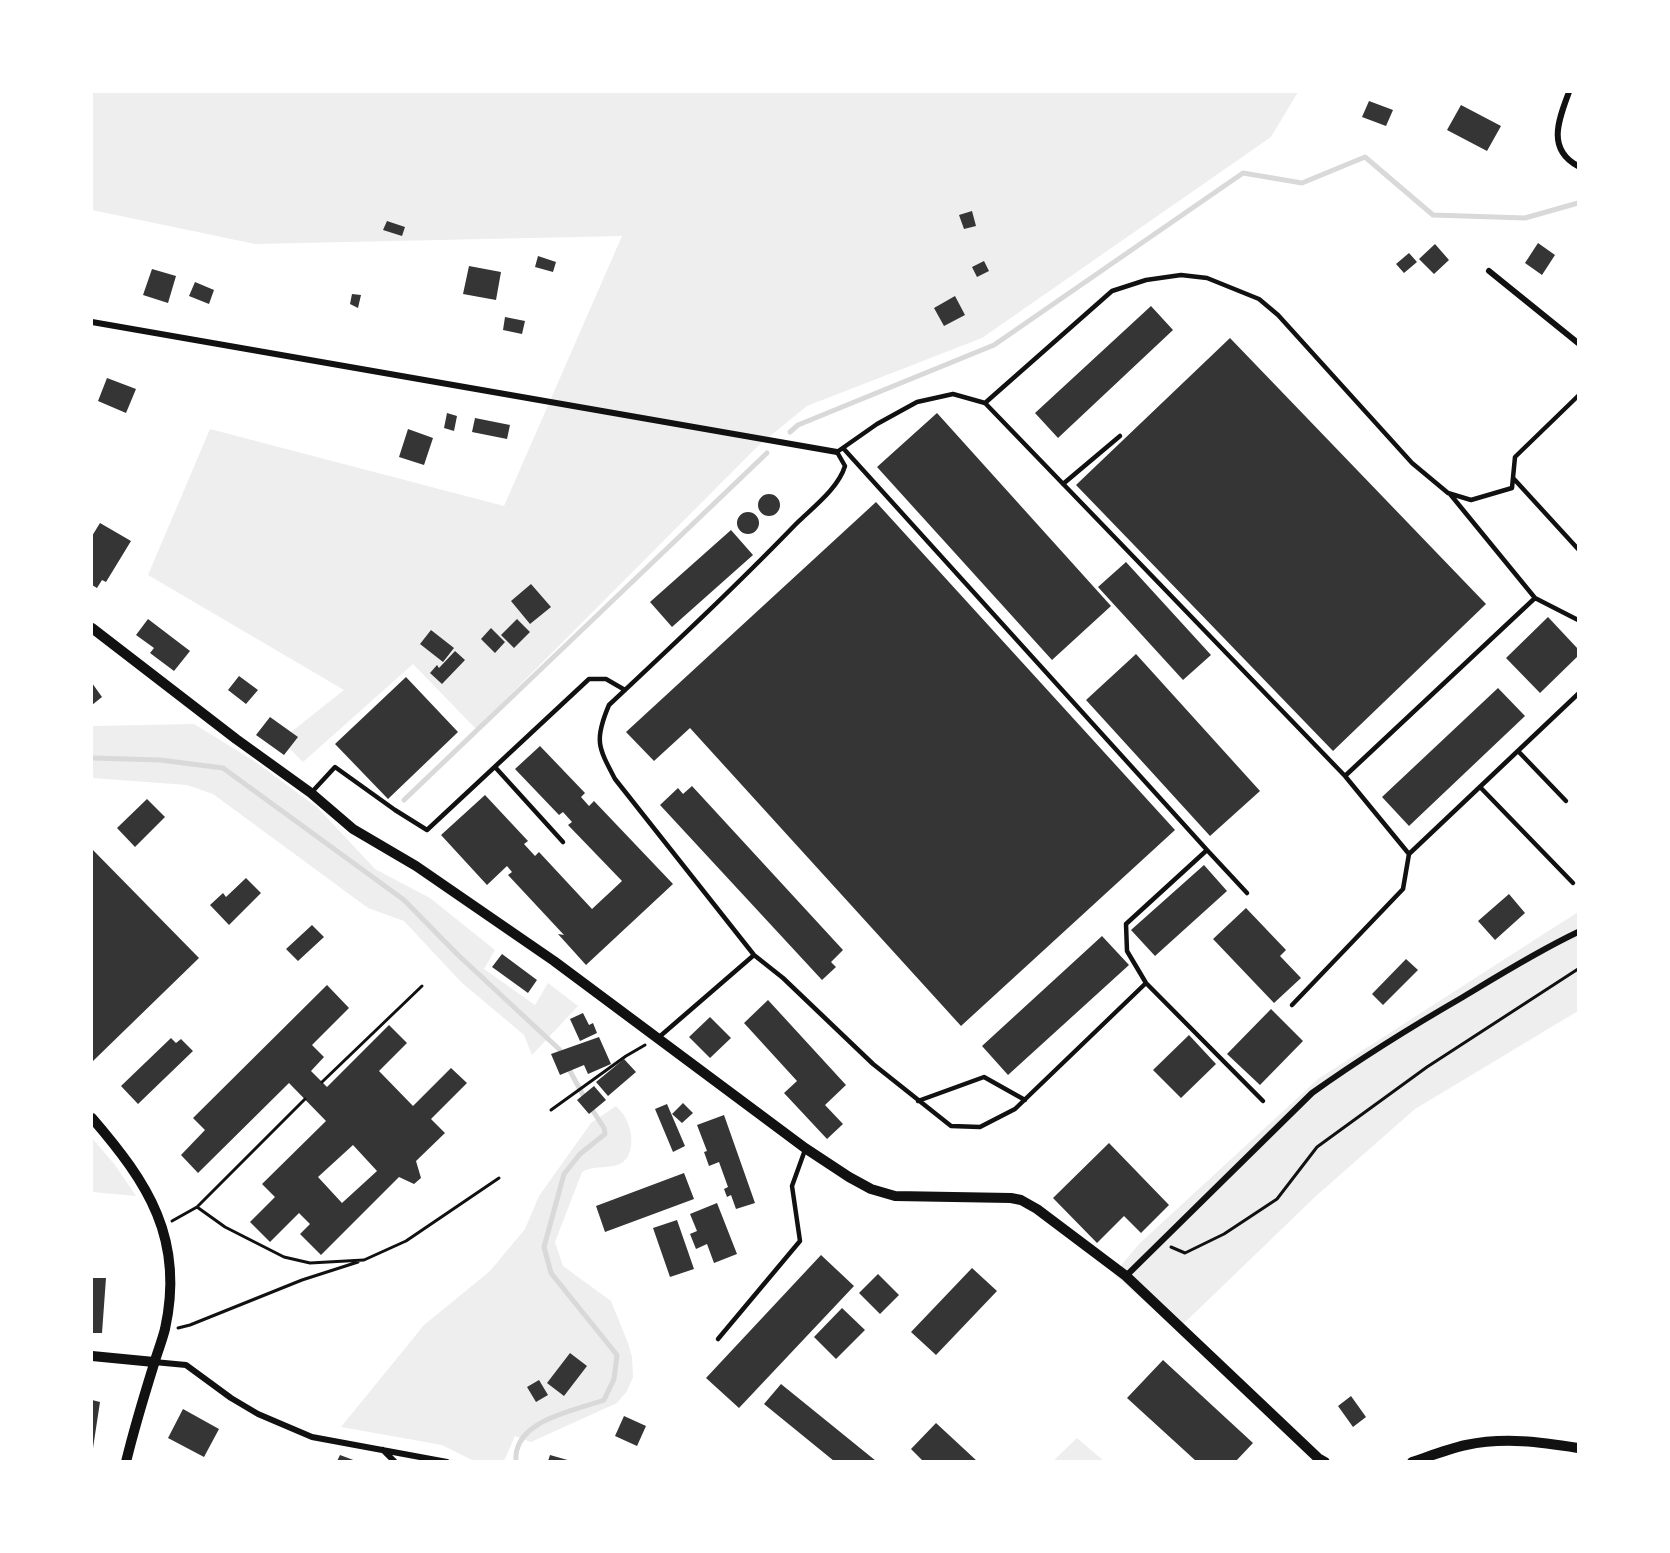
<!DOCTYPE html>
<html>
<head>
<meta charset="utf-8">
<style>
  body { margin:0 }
  #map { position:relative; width:1670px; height:1553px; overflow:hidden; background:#fff; font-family:Commissioner,sans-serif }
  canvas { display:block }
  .frame { position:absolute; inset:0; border:93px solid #fff; pointer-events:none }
</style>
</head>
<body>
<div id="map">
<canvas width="1670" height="1553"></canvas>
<div class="frame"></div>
</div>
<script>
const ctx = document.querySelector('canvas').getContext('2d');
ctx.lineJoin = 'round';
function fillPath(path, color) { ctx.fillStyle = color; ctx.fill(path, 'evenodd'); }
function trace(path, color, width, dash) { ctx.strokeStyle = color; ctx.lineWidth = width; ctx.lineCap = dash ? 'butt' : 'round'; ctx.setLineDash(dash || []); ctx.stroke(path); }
const green = new Path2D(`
  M92,92H1298L1271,137L982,338L807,406L759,445L476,729L413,664L303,762L281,740L344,690L148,575L210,429L504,506L622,236L255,244L92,210Z
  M194,724L254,761L318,808L375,869L430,898L495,950L484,969L535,1005L548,983L578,1006L532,1055L524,1035L461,982L404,921L368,908L213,794L187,785L92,778V726Z
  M1578,912V1011L1415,1109L1316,1196L1177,1330L1114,1274L1139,1244L1318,1079Z
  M616,1106C619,1109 623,1113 625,1117C634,1132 636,1162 614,1166C602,1168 593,1166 582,1172L555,1242L563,1266L611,1301L628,1343L632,1357L633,1377L627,1391L617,1403L531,1442L515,1436L504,1461H474L442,1445L341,1427L424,1325L490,1271L525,1229L539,1196L591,1123Z
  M92,1138L115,1165L136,1196L92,1192Z
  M1077,1438L1104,1461H1053Z`);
const stream = new Path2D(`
  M790,432L798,425L994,345L1243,173L1302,183L1365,157L1433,215L1525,218L1578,203
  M92,758L160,760L223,768L404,900L457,954L560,1050
  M404,800L767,453
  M570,1071L583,1095
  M516,1462C512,1420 575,1411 604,1400L614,1379L617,1355L551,1273L544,1247L564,1174L580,1154L605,1134L604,1128L593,1111`);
const building = new Path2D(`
  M1369,101L1393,110L1386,126L1362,117Z
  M1461,105L1501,126L1487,151L1447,130Z
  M972,211L976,226L964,229L959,215Z
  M387,221L405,227L402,236L383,230Z
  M1538,243L1555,255L1542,275L1525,263Z
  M1435,244L1449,260L1434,274L1419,259Z
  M1409,253L1417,262L1404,273L1396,264Z
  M538,256L556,262L553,272L535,267Z
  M984,261L989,271L977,277L972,267Z
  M469,266L501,272L496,300L463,294Z
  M152,269L176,276L168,303L143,295Z
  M195,282L214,290L209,304L189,296Z
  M352,294L361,295L358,308L350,304Z
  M955,296L965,315L944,326L934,308Z
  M1151,306L1173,330L1058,438L1035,413Z
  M505,317L525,321L522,334L503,330Z
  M1230,338L1486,604L1333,751L1076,485Z
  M107,378L136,389L126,413L98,401Z
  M447,413L457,416L454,431L444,428Z
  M937,413L1111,606L1052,660L877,467Z
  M475,418L510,425L507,439L472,432Z
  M408,429L433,438L424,465L399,457Z
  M758 505a11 11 0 1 1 22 0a11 11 0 1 1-22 0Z
  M876,502L1175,830L961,1026L690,728L654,761L626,732Z
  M737 523a11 11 0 1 1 22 0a11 11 0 1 1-22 0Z
  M100,523L131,541L106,582L102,580L97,588L92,585V536Z
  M731,530L753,555L672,627L650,602Z
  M1126,562L1211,655L1183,680L1098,587Z
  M531,584L551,607L530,624L511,601Z
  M1548,617L1578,649V656L1540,693L1506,658Z
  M148,619L190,651L174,671L150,653L154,648L136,635Z
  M517,619L530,632L514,648L501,635Z
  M491,628L505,642L495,653L481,639Z
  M431,630L454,648L443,662L420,644Z
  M455,651L465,660L442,684L430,673L437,665L439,668Z
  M1136,654L1260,791L1210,836L1086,700Z
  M239,676L258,690L246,704L228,690Z
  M406,677L458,732L388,799L335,744Z
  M92,683L102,697L92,705Z
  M1498,688L1525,716L1409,826L1382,797Z
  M270,717L298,737L284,755L256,735Z
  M540,746L585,793L581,797L589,806L594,801L673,884L586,965L558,934L564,935L508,875L512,872L507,866L487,885L441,835L485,795L528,841L524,844L535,856L539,852L592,909L622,881L568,825L572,822L563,812L559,815L515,769Z
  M692,786L843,950L831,962L836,967L822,980L660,805L678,788L683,794Z
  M147,799L165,817L135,847L117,828Z
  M92,849L199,958L92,1062Z
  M1204,865L1227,891L1155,956L1131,930Z
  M246,878L261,893L229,925L210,905L223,893L226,897Z
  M1509,894L1525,913L1495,940L1478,921Z
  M1246,908L1286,950L1280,956L1301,978L1274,1003L1213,939Z
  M312,925L324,937L298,961L286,949Z
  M1102,936L1129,965L1008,1075L982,1046Z
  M502,954L537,980L528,993L492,967Z
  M1406,959L1418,970L1383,1005L1372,994Z
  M327,985L349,1008L312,1045L324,1057L311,1071L327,1087L389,1025L407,1043L379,1071L413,1106L451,1068L467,1083L431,1119L445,1133L416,1161L421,1178L414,1184L399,1177L321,1255L300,1234L310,1224L299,1213L270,1242L250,1222L275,1197L262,1184L326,1121L289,1083L198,1173L181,1155L205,1130L193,1118ZM353,1145L377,1171L342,1203L318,1177Z
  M768,1000L846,1085L825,1105L843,1124L827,1139L784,1093L797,1081L744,1023Z
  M1271,1009L1303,1041L1260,1085L1227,1054Z
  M583,1013L589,1025L593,1023L597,1033L580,1041L570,1019Z
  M710,1017L731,1038L710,1058L689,1037Z
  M1189,1035L1216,1064L1181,1098L1153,1070Z
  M599,1037L611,1064L588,1074L584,1065L560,1075L551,1054Z
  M171,1038L176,1043L181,1039L193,1051L138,1104L121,1086Z
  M624,1059L636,1072L608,1096L596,1082Z
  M594,1086L606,1100L589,1114L577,1100Z
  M683,1103L693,1113L682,1123L672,1114Z
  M667,1104L685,1146L673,1152L655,1109Z
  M724,1115L755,1203L736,1209L731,1195L727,1197L724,1189L728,1187L719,1162L709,1166L704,1152L707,1151L697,1125Z
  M1109,1143L1169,1205L1141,1233L1124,1216L1097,1243L1053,1198Z
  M684,1173L694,1199L605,1232L596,1206Z
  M717,1203L737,1254L714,1263L707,1244L696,1249L690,1234L697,1231L690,1214Z
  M677,1220L694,1269L670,1277L653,1228Z
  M821,1255L854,1286L739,1408L706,1378Z
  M972,1268L997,1291L936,1355L911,1332Z
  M878,1274L899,1295L880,1314L859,1293Z
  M92,1278H106L102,1333H92Z
  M842,1308L865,1330L836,1359L814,1337Z
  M570,1353L587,1366L564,1396L547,1383Z
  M1163,1360L1253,1443L1236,1461H1196L1127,1398Z
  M539,1380L548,1395L536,1402L527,1387Z
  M781,1384L876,1461H834L764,1404Z
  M1351,1396L1366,1417L1353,1427L1338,1406Z
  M92,1400L100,1402L93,1448L92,1447Z
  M183,1409L219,1429L204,1457L168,1438Z
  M624,1416L646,1426L637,1446L615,1436Z
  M936,1423L977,1461H923L911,1449Z
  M340,1455L356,1461H337Z
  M550,1455L571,1461H548Z`);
const path = new Path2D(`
  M322,1082L422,986
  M551,1110L626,1056L645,1045
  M197,1207L305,1099
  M172,1221L197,1207L225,1227L284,1257L310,1263L364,1260L406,1241L499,1178
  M1171,1247L1185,1253L1224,1234L1277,1199L1317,1147L1427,1067L1578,969
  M178,1328L190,1325L302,1280L358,1262`);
const service = new Path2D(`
  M985,403L1345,776L1535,598
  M843,448L1207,850
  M1514,479L1578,549
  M1063,484L1120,436
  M1450,494L1535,598L1578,620
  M1518,751L1566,801
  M495,767L563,842
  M1480,787L1573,883
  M311,793L335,767L395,810L427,830L589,679H606L625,690
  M1409,854L1578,694
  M1247,893L1207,850L1126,924L1127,951L1146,983L1263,1101
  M1146,983L1015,1109L980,1127L951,1126L873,1064L783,978L754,955L615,779C598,747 594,740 609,705C672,646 735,587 795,525C812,508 838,489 845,466L837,452L877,424L917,402L953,394L985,403L1112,291L1146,280L1181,275L1207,278L1259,299L1278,315L1412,463L1448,493L1471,500L1512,488L1515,457L1578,396
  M1292,1005L1403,889L1409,854L1345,776
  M658,1038L754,955
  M918,1101L984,1077L1025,1100
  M718,1339L800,1241L792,1186L805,1150`);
const minor = new Path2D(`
  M1569,92C1559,119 1546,149 1578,166
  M1489,271L1578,343
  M92,322L837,452
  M1126,1276L1312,1093C1361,1058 1411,1027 1463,997C1501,974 1538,951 1578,932
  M154,1362L186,1365L231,1398L258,1414L312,1437L447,1462
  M383,1450L395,1462`);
const tertiary = new Path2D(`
  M92,628L236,739L311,793L353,829L416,866L554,961L805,1148L849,1177L871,1189L895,1196L1011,1198L1021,1200L1037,1209L1126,1276L1318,1458L1325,1462
  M92,1118C148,1183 185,1239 165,1329C162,1341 157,1353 154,1364C144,1396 134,1429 126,1462
  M92,1356L154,1362
  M1412,1462C1430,1456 1448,1449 1466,1445C1504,1437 1541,1442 1578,1448`);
fillPath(green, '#eee');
trace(stream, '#d9d9d9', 5);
fillPath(building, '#353535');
trace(path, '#111', 3);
trace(service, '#111', 4.5);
trace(minor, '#111', 6);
trace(tertiary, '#111', 10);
</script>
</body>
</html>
